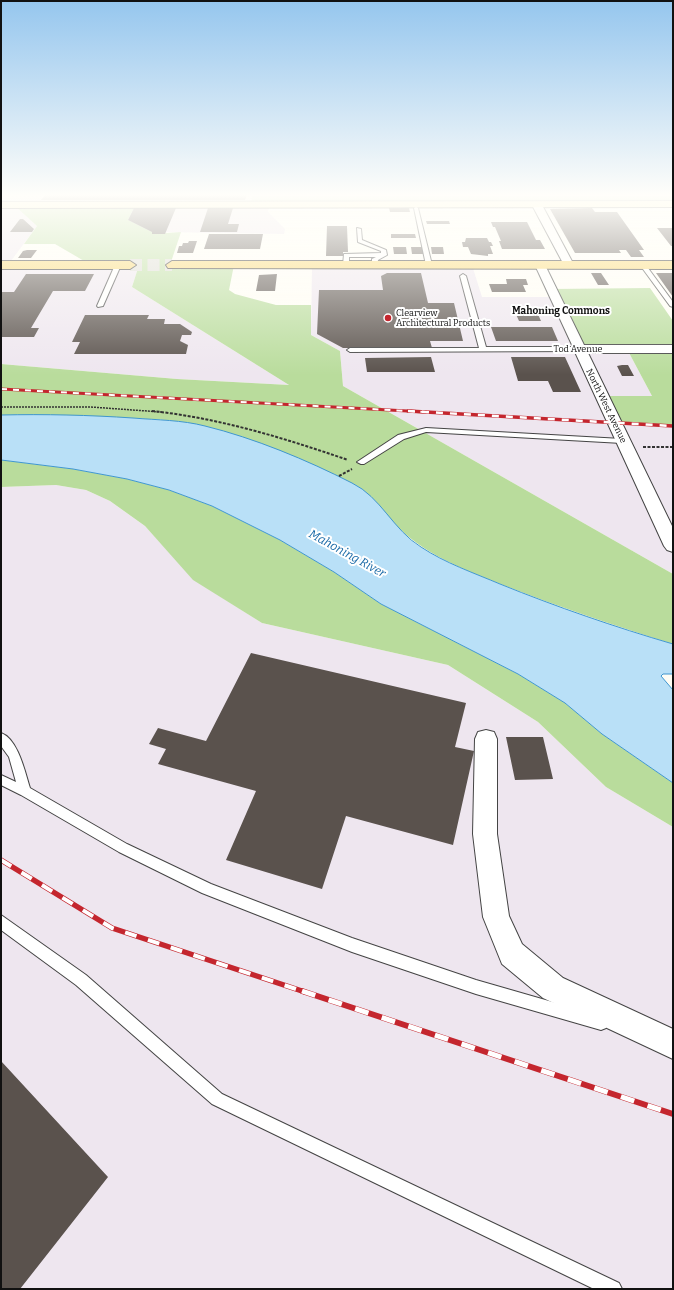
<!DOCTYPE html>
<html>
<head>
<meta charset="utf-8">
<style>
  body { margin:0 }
  #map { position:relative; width:674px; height:1290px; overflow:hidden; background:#fffdf5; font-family:Bitter,serif }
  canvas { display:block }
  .frame { position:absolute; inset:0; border:2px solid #111; pointer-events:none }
</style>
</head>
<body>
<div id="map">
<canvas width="674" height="1290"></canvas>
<div class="frame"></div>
</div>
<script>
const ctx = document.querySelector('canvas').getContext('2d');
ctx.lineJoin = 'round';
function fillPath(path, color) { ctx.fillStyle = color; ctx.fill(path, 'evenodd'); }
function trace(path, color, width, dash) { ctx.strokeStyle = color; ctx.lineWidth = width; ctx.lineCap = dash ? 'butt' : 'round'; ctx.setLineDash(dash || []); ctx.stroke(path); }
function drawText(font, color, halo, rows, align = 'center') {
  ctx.font = font + ' Bitter,serif'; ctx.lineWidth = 4; ctx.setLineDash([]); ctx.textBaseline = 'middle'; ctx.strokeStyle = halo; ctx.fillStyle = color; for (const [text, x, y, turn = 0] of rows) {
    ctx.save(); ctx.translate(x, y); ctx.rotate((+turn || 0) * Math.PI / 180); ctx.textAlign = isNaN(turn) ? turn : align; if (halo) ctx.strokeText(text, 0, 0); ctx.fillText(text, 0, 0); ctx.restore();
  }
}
const industrial = new Path2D(`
  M1,195H252L251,204H269L268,212L285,229L284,234L167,232L165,234H152V232L128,220L136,205H15L37,226L8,265H139L132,287L289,385L177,379L1,364Z
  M312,265H472L482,297H555L627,349L652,396H601L673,427V574L343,386L340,351L311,335Z
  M56,485L86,490L110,501L145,526L194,580L262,623L448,665L538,722L606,787L673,827V1289H1V487Z`);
const forest = new Path2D(`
  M252,195H673V204H251Z
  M136,204L128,220L152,232V234L181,232L170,265H234L229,290L235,294L276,305H311V335L340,351L343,386L673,574V644C616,626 559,607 503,585C463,569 422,554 393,522L204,426L166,420L127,418L1,415V364L177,379L289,385L132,287L139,265H91L55,244H24L37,226L14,205Z
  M650,288L673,321V427L614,424L601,396H652L627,349H578L551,289Z
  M1,460L73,469L127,479L169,490L212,506L280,540L334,572L381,604L518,674L565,703L602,734L673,783V827L606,787L538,722L448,665L262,623L193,580L145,526L110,501L86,490L56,485L1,487Z`);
const water = new Path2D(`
  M1,415C45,414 89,415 133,418C157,420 182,420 205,426C254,438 307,460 352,483C381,497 393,530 421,547C445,563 474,573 500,584C557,607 615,627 673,644V674H663L661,676L673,690V783L602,734L565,703L518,674L381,604L334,572L280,540L212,506L169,490L127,479L73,469L1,460Z`);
const building = new Path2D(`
  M45,195H247L245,200H41Z
  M134,208H176L165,234H152V232L128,220Z
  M208,208H233L228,224H239L237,232H200Z
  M389,208H409L410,212H390Z
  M592,208L595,212H617L644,250H639L644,257H631L626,250H619L621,253H575L550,209Z
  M20,219H23L34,229L32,232H10Z
  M426,221H449L450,224H427Z
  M491,222H527L536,240H540L545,249H502L499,241H501L495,227H493Z
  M327,226H347L348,252H343V256H326Z
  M657,228H673V246H671Z
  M209,234H263L260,249H204Z
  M391,234H415L416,238H391Z
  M466,238H487L489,242H491L493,246H490L493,254H488V256L471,254L468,247H463L462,242H465Z
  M189,241H197L193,253H177L179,246H182L183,243H188Z
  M393,247H406L407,254H394Z
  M411,247H423L424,254H412Z
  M431,247H443L444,254H432Z
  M27,250H37L31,258H18L23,251Z
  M387,273H421L428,303H454L463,341H430L432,348H343L317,334L319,290H383L381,276Z
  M591,273H601L609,285H598Z
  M656,273H673V297Z
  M26,274H94L85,291H53L31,328H39L34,337H1V292H14Z
  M277,274L275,291H256L259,275Z
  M506,279H526L528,285H523L526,292H492L489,284H507Z
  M515,312H537L541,321H519Z
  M85,315H149L147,319H165L164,324H180L192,332L191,335H182L180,341L188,345L186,354H74L80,342H72Z
  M491,327H552L558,341H496Z
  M431,357L435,372H367L365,358Z
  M511,357H565L581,392H553L548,381H518Z
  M622,365H628L634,376H622L617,366Z
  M251,653L466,703L455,747L474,751L453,845L346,816L322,889L226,860L256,791L158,764L166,749L149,744L158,728L206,741Z
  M506,737H543L553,779L515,780Z
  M1,1061L108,1177L20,1289H1Z`);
const primaryTunnel = new Path2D(`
  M130,265H172`);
const pathFar1 = new Path2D(`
  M1,407H91L161,412`);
const path = new Path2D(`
  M152,411C219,418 284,438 348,460
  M643,447H673
  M339,476L352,469`);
const lane = new Path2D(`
  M416,207L418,208L432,265L429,267L426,265L414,208Z
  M357,228L361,229L362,240L386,250L387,255L378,260L377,266L372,265V259L376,257H349V265L346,267L343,265L344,254L381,253V251L358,242Z
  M118,263L121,265L103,306L98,307L97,306L115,265Z
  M641,264H645L673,302V307L670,306L640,265Z
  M463,274L466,276L486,347H578L581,349L578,351L350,352L347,350L350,348H479L460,276Z
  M426,428L622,439L626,441L622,443L426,432L404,439L364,464H361L357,462L398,435Z
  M1,733C18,739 25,772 30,788L127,844L211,884L352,938L476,980L601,1016L606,1018L608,1023L606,1028L601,1030L476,994L352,952L202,893L119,852L21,795L1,785V775L16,782L9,757L1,746Z
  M1,915L86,975L222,1094L619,1283L622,1289H594L212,1104L76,985L1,930Z`);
const street = new Path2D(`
  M537,202L542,205L574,265L573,267H565L564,265L532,205Z
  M540,262L545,265L584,345H673V353H588L673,528V552L667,550L664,546L575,352L572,349L573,347L535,265Z
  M486,730L494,732L497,739V834L509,916L522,944L563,978L673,1029V1059L543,998L502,964L483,917L473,834L475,739L478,732Z`);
const secondary = new Path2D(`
  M673,201V207L1,208V202Z`);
const primary = new Path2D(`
  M1,261H130L136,265L130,269H1Z
  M172,261H673V269L168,268L166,265Z`);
const railFar3 = new Path2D(`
  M1,389L426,412`);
const railFar2 = new Path2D(`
  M408,411L673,426`);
const railFar1 = new Path2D(`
  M1,860L112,928L305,992`);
const rail = new Path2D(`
  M302,991L673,1114`);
const markers = [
  [388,318,4,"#c4262e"]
];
const farPoinames = [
  ["Clearview",396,313],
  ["Architectural Products",396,323]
];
const farStreetnames = [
  ["Tod Avenue",578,349],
  ["North West Avenue",606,406,64]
];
const farNeighbourhoodnames = [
  ["Mahoning Commons",561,311]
];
const waterNames = [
  ["Mahoning River",347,554,29]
];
fillPath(industrial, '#eee6ef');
fillPath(forest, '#b9dc9c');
fillPath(water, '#b9e0f7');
trace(water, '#3f96cf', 1);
fillPath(building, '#5a524d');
trace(primaryTunnel, '#dbdad3', 12, [12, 5.5]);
trace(lane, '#444', 2);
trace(street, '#444', 2);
trace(secondary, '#333', 2);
trace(primary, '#222', 2);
trace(pathFar1, '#333', 1.5, [2, 1]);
trace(path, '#333', 2, [3, 1.5]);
fillPath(lane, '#fff');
fillPath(street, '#fff');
fillPath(secondary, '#fff6b0');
fillPath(primary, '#f9d66b');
trace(railFar3, '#c4262e', 3);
trace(railFar2, '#c4262e', 3.5);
trace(railFar1, '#c4262e', 5.5);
trace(rail, '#c4262e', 6);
trace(railFar3, '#fff', 2, [6]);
trace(railFar2, '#fff', 2.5, [7]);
trace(railFar1, '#fff', 4, [12]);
trace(rail, '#fff', 5, [14]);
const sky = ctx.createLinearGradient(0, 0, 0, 375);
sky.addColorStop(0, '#95c6ee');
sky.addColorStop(0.52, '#fffefa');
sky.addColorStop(1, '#fffefa00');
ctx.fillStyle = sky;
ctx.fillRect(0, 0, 674, 375);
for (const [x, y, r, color] of markers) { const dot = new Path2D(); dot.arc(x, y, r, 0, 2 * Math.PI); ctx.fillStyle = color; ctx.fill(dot); trace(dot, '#fff', 1.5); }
drawText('9px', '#111', '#fff', farPoinames, 'left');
drawText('9px', '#111', '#fff', farStreetnames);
drawText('bold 10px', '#111', '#fff', farNeighbourhoodnames);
drawText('italic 12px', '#1768a6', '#fff', waterNames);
</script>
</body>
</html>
